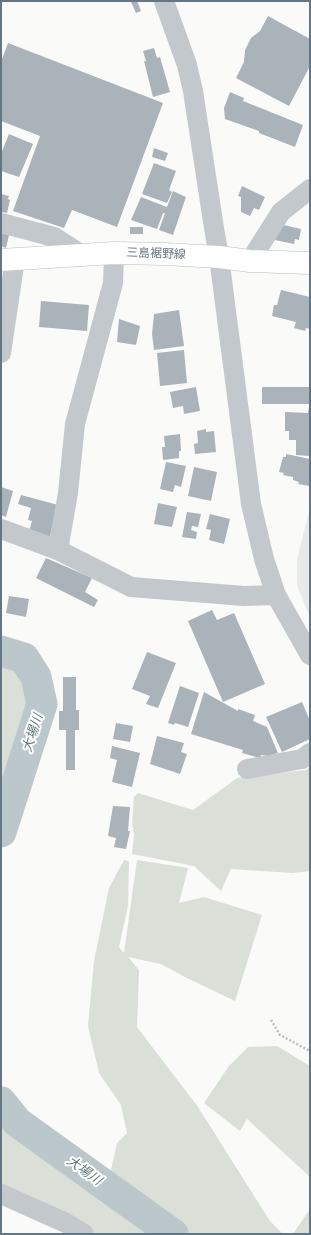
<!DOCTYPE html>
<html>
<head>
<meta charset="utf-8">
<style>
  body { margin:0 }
  #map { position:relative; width:311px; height:1235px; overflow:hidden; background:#fafaf8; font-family:Helvetica,sans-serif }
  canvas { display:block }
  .frame { position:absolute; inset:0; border:2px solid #657683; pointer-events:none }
</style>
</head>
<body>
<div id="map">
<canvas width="311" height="1235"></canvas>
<div class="frame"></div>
</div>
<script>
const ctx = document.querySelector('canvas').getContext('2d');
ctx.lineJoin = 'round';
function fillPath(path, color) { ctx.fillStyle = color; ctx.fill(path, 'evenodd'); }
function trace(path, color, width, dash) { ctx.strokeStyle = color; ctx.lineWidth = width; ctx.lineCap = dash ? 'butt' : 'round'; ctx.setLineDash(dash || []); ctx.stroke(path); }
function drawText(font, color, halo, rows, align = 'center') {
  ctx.font = font + ' Helvetica,"Noto Sans JP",sans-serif'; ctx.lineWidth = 4; ctx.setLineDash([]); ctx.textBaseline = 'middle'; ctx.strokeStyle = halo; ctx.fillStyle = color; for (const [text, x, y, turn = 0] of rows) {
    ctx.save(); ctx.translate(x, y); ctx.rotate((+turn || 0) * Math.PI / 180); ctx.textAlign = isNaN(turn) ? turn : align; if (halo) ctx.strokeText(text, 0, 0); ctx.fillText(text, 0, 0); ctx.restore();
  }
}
const built = new Path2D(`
  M310,507V618L297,585V559Z`);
const green = new Path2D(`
  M1,660H8L23,676L34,704L1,806Z
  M310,767V871L292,873L231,869L221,891L194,866L132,854L134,834L132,824L134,797L138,793L193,810L237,778L306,770Z
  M124,860L129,861L128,906L119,947L124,953L137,860L188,868L179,903L204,897L262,915L235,1001L183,976L161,964L128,957L139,970L137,1027L198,1107L270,1221L283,1234H79L1,1189V1100L39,1131L93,1167L111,1170L117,1143L127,1133L121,1105L99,1073L88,1026L94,961L109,888Z
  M277,1046L310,1066V1177L247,1119L240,1131L204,1103L229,1066L248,1047Z
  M310,1209V1234H293Z`);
const river = new Path2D(`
  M1,651L24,658L36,677L42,704L1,832
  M1,1102L17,1122L173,1234`);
const building = new Path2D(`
  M134,1H137L141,11L136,13L131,2Z
  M268,16L310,39V66L289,106L236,78L244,62L245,50L251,38L260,31Z
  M8,43L163,103L117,227L72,210L64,228L13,211L40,136L1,121V62Z
  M154,48L157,58L160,57L170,92L153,97L144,61H146L143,51Z
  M230,92L244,98L243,101L303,125L295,147L259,133V131L225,119L224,108Z
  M9,134L33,144L19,177L1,171V150L2,151Z
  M154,148L168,153L165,161L152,157Z
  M154,163L176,171L169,190L172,192L167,203L142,194Z
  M242,186L265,197L259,210L254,208L250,216L241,212V197L238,196Z
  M173,191L186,197L173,235L159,230L165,213H163L157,229L131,220L141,197L167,207Z
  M1,194L9,196L8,199L10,200L7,213L1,212Z
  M279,224L301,229L299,240L295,239L294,244L275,240Z
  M130,227H143V234H130Z
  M1,233L9,235L6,248L1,246Z
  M281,290L310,297V329L306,328L305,331L294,328L296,322L272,316L274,305H277Z
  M41,301L89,305L87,331L39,327Z
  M179,310L184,346L154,350L152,334L154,314Z
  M119,319L140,326L136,345L117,342Z
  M184,350L187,383L160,386L157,353Z
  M196,387L200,411L184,414L183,406L173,408L170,392Z
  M262,387H310V404H262Z
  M309,407H310V456L296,455V440H289V431H285V412L308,413Z
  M206,429V432L214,431L216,452L195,454L194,444L198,443L197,431Z
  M180,434L181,451H179V458L163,460L162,447H165L164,436Z
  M286,454L310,459V486L298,484L299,482L293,480V477L283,475L284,473L279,472L283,457H286Z
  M166,462L186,466L181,487L175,485L173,492L160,489Z
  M194,467L217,472L211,501L188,496Z
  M1,487L13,491L6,517L1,515Z
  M21,495L58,505L49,540L28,535L32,521L28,520L31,508L18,504Z
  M158,503L177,507L172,527L154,524Z
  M187,512L201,514L198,527L192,526L191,530L197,532L196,539L182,537Z
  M210,514L230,519L224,544L209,540L211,530L206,529Z
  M46,558L92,578L85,592L98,600L94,607L36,578Z
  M9,596L29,599L26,617L6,613Z
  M212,610L217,620L234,613L265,684L223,702L188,621Z
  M147,652L176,663L158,708L146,704L150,696L132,689Z
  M63,677H76V710H79V730H75V770H66V730H59V711H63Z
  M180,686L199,693L188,727L175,723L174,725L168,723Z
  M204,692L238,711V709L255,715L253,721L267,727L278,753L268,756L261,755L260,758L242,753L243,750L191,734Z
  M302,702L310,721V739L282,752L266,717Z
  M116,723L133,726L130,742L113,739Z
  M157,736L184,743L181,752L187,754L180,774L150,764Z
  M112,746L140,753L132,787L112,782L117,760L110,758Z
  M113,806L130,807L128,831H130L126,849L114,847L116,838L108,836Z`);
const path = new Path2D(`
  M271,1020L280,1035L310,1051`);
const minor = new Path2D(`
  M164,1L187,65L193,91L214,228L219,257L251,504L264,559L276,595L310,655
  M1,223L54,237L82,255
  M250,261L281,212L310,189
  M1,353L15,259
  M1,529L58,550L131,587L244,596L276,595
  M58,550L68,493L75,424L113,283L114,253
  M247,769L302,759L310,753
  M1,1194L66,1223L84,1234`);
const major = new Path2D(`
  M1,260L114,253L165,254L219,257L250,261L310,263`);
const streetNames = [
  ["三島裾野線",156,254,2]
];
const waterNames = [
  ["大場川",33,733,-72],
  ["大場川",84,1171,36]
];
fillPath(built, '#e8e9e9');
fillPath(green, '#dadfd7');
trace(river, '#bbc7cb', 31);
fillPath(building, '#aab3b9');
trace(major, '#b5babe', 23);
trace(path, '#bbbfc2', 2.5, [2, 2]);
trace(minor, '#c3c8cc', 20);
trace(major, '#fff', 22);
drawText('12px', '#657683', '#fff', streetNames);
drawText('italic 13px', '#60757c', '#fff', waterNames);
</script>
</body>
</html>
